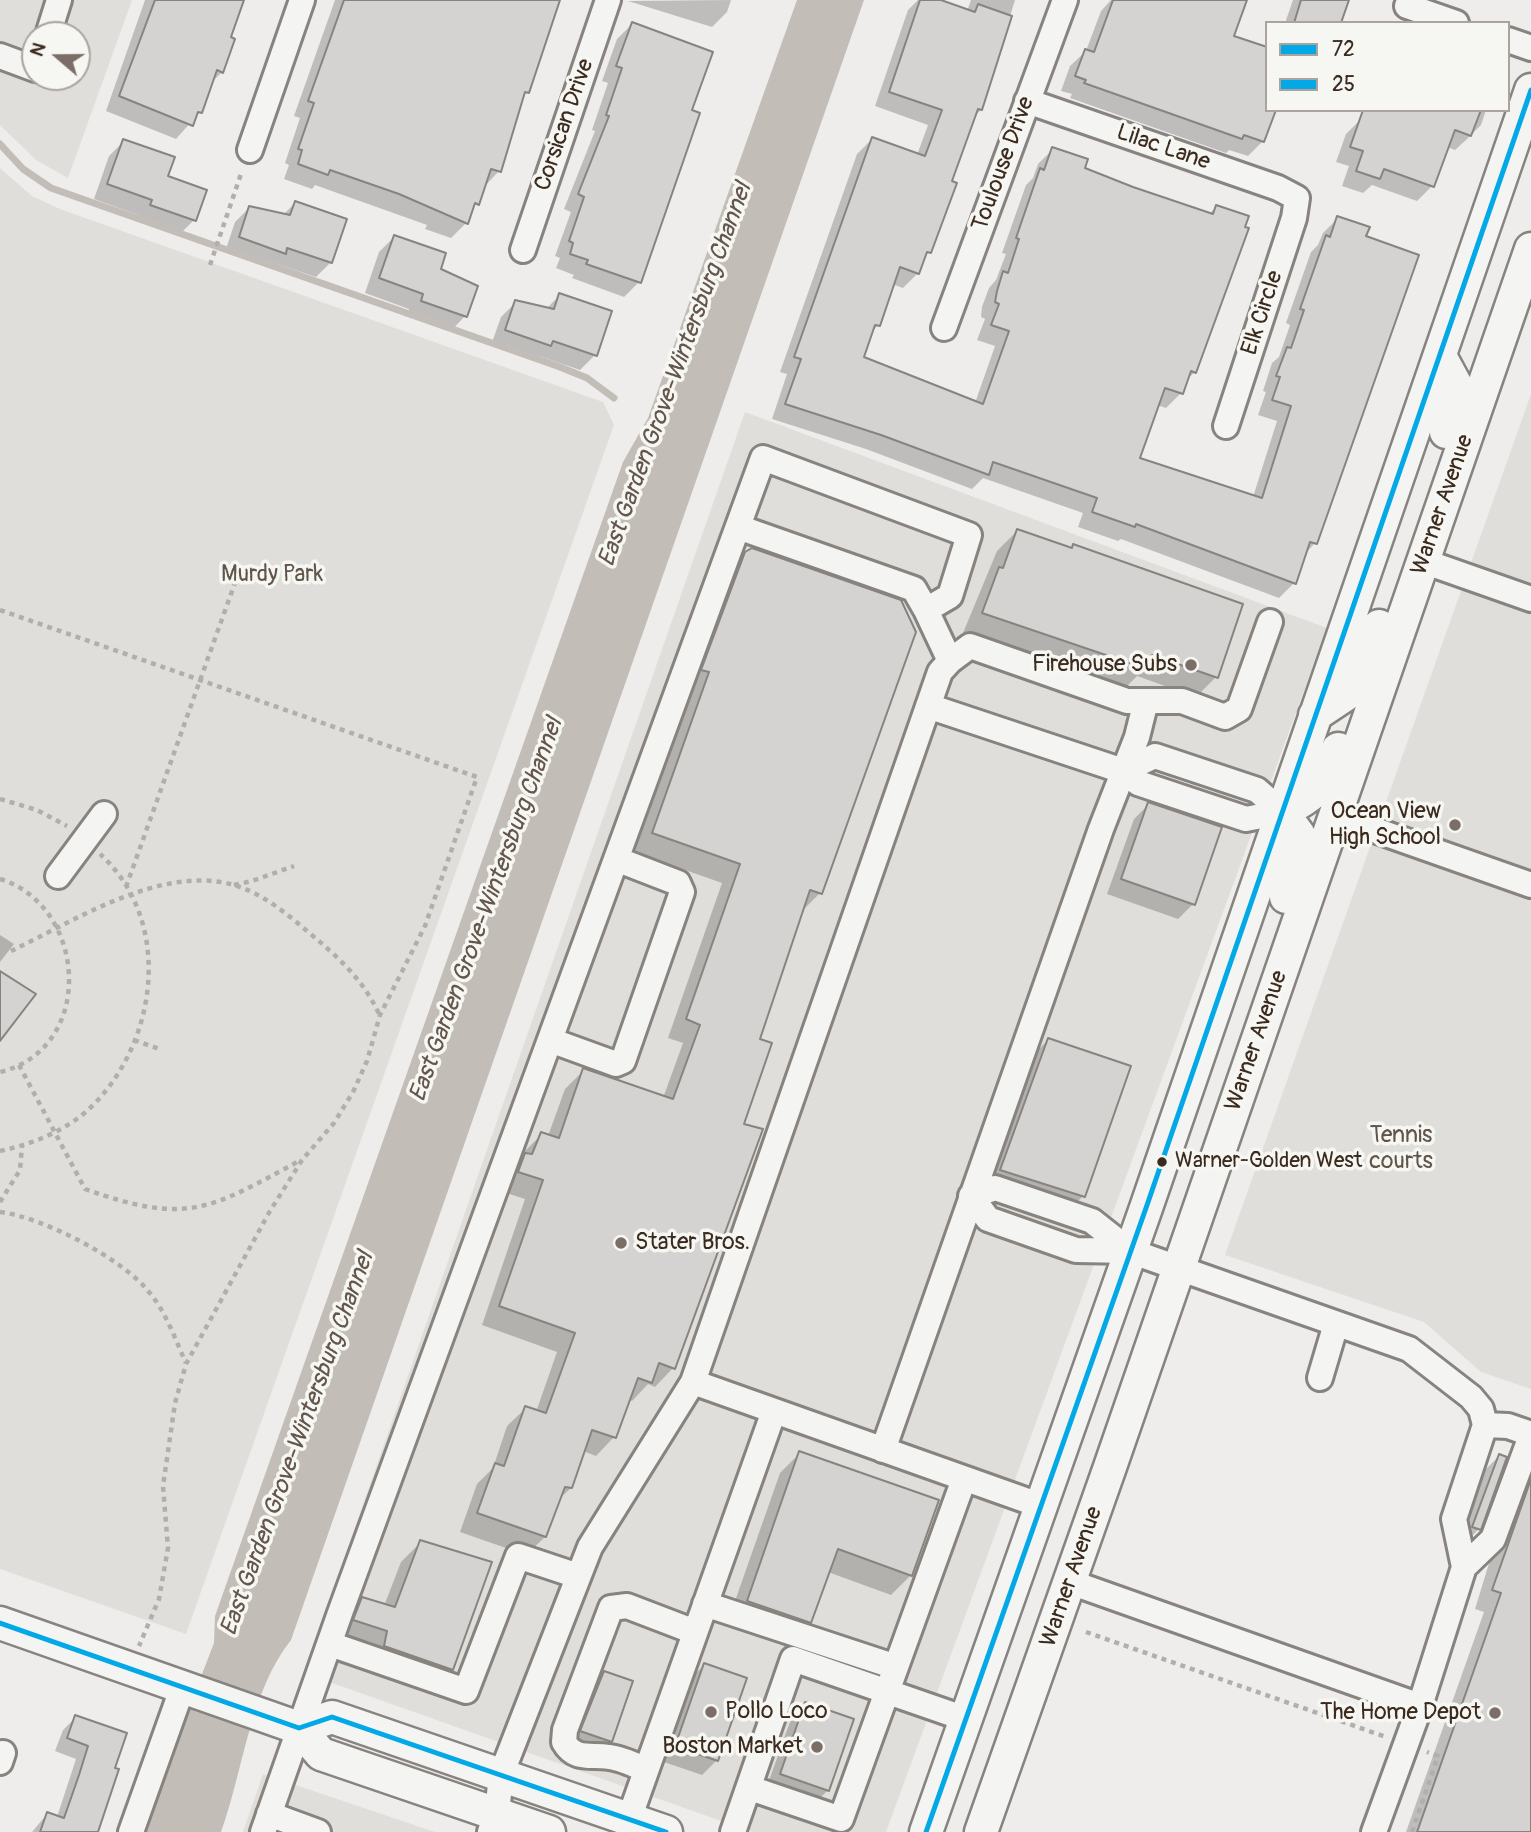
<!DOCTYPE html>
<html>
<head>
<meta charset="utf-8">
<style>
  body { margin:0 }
  #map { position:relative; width:1531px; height:1832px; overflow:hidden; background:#eeedeb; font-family:Pangolin,sans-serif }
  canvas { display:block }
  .legend { position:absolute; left:1265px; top:21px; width:245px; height:91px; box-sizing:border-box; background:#f6f6f2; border:2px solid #aba49d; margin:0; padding:9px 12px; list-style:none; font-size:21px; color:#3b2a1e }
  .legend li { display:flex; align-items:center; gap:14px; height:35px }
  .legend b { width:35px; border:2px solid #aba49d }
  .north { position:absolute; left:21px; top:21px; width:70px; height:70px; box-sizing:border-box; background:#f6f6f2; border:2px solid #aba49d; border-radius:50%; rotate:290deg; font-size:19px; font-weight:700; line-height:28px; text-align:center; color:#3b2a1e }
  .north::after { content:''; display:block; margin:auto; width:24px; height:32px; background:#7a6e66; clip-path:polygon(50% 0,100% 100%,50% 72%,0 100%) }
</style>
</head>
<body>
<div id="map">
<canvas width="1531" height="1832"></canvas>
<ul class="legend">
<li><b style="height:9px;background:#03a8e7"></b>72</li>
<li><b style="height:9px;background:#03a8e7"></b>25</li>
</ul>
<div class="north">N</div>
</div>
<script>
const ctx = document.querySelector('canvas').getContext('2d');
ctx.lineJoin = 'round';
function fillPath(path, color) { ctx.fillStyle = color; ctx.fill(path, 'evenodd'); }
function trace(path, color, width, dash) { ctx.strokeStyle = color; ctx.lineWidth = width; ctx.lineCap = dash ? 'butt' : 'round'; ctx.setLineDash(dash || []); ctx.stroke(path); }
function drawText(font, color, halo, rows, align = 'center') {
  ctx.font = font + ' Pangolin,sans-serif'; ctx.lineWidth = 7; ctx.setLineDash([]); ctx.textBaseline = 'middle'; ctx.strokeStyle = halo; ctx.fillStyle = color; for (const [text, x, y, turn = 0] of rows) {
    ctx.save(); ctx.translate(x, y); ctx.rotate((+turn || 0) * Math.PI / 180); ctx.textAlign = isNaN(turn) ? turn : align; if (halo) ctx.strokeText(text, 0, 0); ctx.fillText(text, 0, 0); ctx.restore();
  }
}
const built = new Path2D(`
  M0,0H132L68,178L36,160L0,125ZM35,35H77V77H35Z
  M0,168L32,196L60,209L603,402L614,425L186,1634L0,1569Z
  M1531,394V1389L1481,1372L1424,1322L1225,1255Z
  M745,412L1327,628L886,1832H752L304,1673Z
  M263,1774L435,1832H243Z`);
const water = new Path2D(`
  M797,0H864L291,1640C250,1691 243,1772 221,1832H141L214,1643L215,1616L623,462L648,418Z`);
const shadow = new Path2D(`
  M145,0H242L229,38L222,72L211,83L200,112L176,139L106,111Z
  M335,0H553L527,92L521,98L499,171L485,186L466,223L451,238L425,229L427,225L315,185L312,189L284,179L289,165L285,163L300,118L294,116Z
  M731,0L727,12L712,27L628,1Z
  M918,0H935L949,61L971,0H1015L990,82L981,110L974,116L950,182L929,252L923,259L918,273L903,288L892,284L878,325L871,333L862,358L975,403L995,346L977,340L985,319L981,317L982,307L989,288L996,280L1006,254L1002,253L1026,185L1033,178L1038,164L1053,149L1082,169L1133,188L1209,214L1216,207L1195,372L1185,381L1181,393L1166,408L1157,405L1137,459L1253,497L1277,421L1258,415L1266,392L1263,391L1272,363L1279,357L1290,325L1286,323L1311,252L1318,245L1323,233L1338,218L1364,237L1315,543L1304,555L1294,583L1279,598L1121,539L1118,541L1078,527L1083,513L983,478L972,489L866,449L772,419L787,374L780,372L857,154L872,139L917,155L928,125L875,106L908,10Z
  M1111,0H1245L1232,37L1263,141L1248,156L1229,150L1226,153L1070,98L1072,94L1061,91L1070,66L1086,51L1101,11Z
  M1293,0H1347L1339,23H1285Z
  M632,24L690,111L639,282L624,297L572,278L574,275L556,268L560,258L555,256L571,212L564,209L595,131L592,130L608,83L602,81L617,39Z
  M1389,110H1486L1481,125L1466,140L1455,150L1447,147L1432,186L1417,201L1372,185L1363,193L1342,186L1349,166L1336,162L1346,134L1361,119Z
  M124,141L166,177L194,220L179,235L136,220L138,215L94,199L109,156Z
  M295,203L331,262L316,277L274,263L269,268L225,252L235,222L250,207L283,215Z
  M394,237L439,270L465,316L451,331L407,316L409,309L365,293L379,252Z
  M560,295L595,355L580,370L539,356L535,360L491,345L501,317L516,302L546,309Z
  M1017,531L1070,549L1074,546L1216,677L1196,697L1137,676L1125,688L963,633L997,551Z
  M746,553L820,893L801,912L758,1040L742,1126L673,1368L655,1387L648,1384L632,1401L628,1399L614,1437L596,1456L583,1451L571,1488L558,1500L545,1537L526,1555L460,1532L477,1484L493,1468L507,1426L526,1408L536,1412L557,1352L482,1325L525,1199L500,1191L507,1173L523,1153L542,1134L548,1136L565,1089L584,1070L663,1098L683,1043L668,1038L722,883L634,852L691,691L684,688L726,572Z
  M1149,804L1193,904L1178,919L1107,894L1134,819Z
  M0,935L14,944L0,962Z
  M1048,1040L1083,1196L1063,1216L981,1190L1028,1060Z
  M800,1453L911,1575L891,1595L828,1572L810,1622L790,1642L728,1621L780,1473Z
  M1499,1456L1479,1529L1459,1549L1454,1547L1479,1476Z
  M1531,1474V1832H1406L1484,1612L1475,1609L1490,1560L1517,1488Z
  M421,1542L451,1669L431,1689L335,1640L342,1619L362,1599L384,1606L401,1562Z
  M704,1665L745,1679L717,1760L702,1775L661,1761L689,1680Z
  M604,1673L610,1741L601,1751L572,1741L594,1683Z
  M806,1704L828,1790L813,1805L766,1789L791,1719Z
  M76,1717L125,1734L96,1832H32L47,1814L57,1817L76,1759L55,1751L63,1730Z`);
const stream = new Path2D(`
  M0,144L23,169L51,188L560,367L587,378L614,398`);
const building = new Path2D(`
  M155,0H244L231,37L235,39L223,73L217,70L202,113L198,112L193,126L119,96Z
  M344,0H560L529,93L525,92L501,172L491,169L479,205L475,203L468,224L399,194L330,170L328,175L298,164L302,150L298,149L314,103L308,101Z
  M920,0H941L975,12L978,4L1012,16L982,110L978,109L952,181L957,183L931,253L927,252L919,274L900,267L880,326L875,325L864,357L983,404L1009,331L991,325L999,304L995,302L997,291L1003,271L1008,273L1019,239L1016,238L1040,168L1044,170L1052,147L1088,159L1085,168L1133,187L1213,214L1216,205L1249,216L1245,227L1249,228L1196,373L1191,371L1183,394L1165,388L1140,458L1262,498L1291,406L1272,400L1280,377L1276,376L1287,347L1291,348L1304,310L1300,309L1326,235L1330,237L1337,216L1370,227L1366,236L1419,255L1317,544L1310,542L1296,584L1136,524L1135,527L1092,512L1097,498L993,462L989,475L881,435L785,404L801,359L794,357L872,137L925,156L942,110L889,92Z
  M1113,0H1247L1234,36L1267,47V110H1276L1264,142L1244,135L1242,139L1084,83L1086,80L1075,76L1085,49L1094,52Z
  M1301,0H1349L1341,23H1294Z
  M632,22L713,52L692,110L700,113L641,283L586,264L588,260L570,254L573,243L569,241L584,197L578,194L609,116L606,115L622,68L616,66Z
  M1363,110H1481L1471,136L1455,130L1434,187L1384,169L1380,179L1356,171L1363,151L1350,147Z
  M123,139L175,157L168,176L207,190L196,221L150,205L152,200L107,184Z
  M295,201L347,219L332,263L287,248L286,254L239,237L249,206L290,215Z
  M394,235L446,253L441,269L478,286L467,317L421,301L423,294L379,278Z
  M559,293L612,311L597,356L553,341L551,346L505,330L515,300L554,309Z
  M1017,529L1072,548L1073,544L1243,604L1218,678L1152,655L1147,669L982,613L999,567L1003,568Z
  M752,548L901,600L916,632L822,894L810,890L760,1039L772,1043L744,1124L763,1129L675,1369L659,1363L652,1383L638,1378L616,1438L592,1430L572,1488L565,1487L546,1537L477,1513L495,1463L504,1466L525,1406L546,1413L575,1333L499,1306L543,1180L518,1172L525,1153L532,1154L541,1132L559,1138L583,1068L673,1099L700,1025L686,1019L740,864L652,833L709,672L701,670L745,552Z
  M1148,802L1222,827L1195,905L1121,879Z
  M0,971L36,994L0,1041Z
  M1048,1038L1131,1066L1085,1197L1000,1170Z
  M799,1451L939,1500L912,1576L838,1549L811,1623L747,1601Z
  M1499,1454L1507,1457L1481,1530L1472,1527Z
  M1531,1479V1832H1417L1501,1593L1492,1590Z
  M420,1540L492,1562L453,1670L384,1646L387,1631L353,1620L362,1597L395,1607Z
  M704,1663L747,1678L718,1761L675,1746Z
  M604,1671L633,1681L612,1742L580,1731Z
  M805,1702L854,1719L829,1791L780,1774Z
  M75,1715L127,1733L115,1768L119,1769L98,1832H40L47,1812L64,1818L79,1775L88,1746L67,1738Z`);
const path = new Path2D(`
  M210,265L242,171
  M0,610L477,777L425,926L380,1015L367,1061L353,1092L334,1123L302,1160L270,1211L186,1364L175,1403L163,1486L168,1548L159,1599L139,1646
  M0,799L37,810L67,826
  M0,879C88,906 96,1049 0,1072
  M234,885L252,881L294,866
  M126,887L241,566
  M11,951C74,921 159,866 230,884C259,891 285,912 307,931C337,956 363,979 379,1014
  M134,1040L162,1050
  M19,1065L85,1189C188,1226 210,1209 301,1160
  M0,1151C32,1144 66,1131 90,1108C158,1043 174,921 100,854
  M0,1202L20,1170L22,1146
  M0,1212C42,1217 122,1258 149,1292C166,1312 175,1339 186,1363
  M1086,1632L1386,1737
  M1412,1832L1438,1756L1427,1752`);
const minor = new Path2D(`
  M1410,0L1407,6L1456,23
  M48,35L59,0
  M1508,40L1531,48
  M0,56L35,69
  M1027,101L1278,188L1297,198L1294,218L1226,426
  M250,150L302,0
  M523,250L608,0
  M944,328L1065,0
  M738,527L914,589L926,610
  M1423,561L1531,599
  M1146,701H1182L1225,717L1239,709L1270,622
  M928,706L1123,771L1138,783L1246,819L1282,812
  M1123,771L1155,756L1257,790L1282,812
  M1335,816L1531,885
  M58,876L104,814
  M550,1040L616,1064L623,1061L682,892L678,883L616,859
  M1320,1378L1336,1324
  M693,1382L1042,1506
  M1485,1425L1508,1426L1531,1434
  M883,1450L1101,829L1137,737L1146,701H1127L970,646L950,661
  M1464,1567L1493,1539L1531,1436
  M1070,1582L1420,1706L1464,1567L1454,1519L1485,1425L1481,1409L1471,1397L1409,1349L1130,1251L1092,1221L995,1188L971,1196L988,1219L1076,1250L1130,1251
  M705,1604L896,1667
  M330,1644L466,1691L518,1556L578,1576
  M0,1762L3,1753
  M646,1770C635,1765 621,1758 609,1757C590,1754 575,1761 564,1742L565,1730L611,1608L627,1606L695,1632
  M750,1788L841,1819L964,1479
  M269,1814L318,1832
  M629,1819L774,1411
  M131,1832L182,1689
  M263,1832L340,1613L763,458L969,535L950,596L926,610L950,661L940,672L693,1382L590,1547L501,1775L497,1813L490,1832
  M733,1832L793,1659L966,1719
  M1374,1832L1420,1706`);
const major = new Path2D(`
  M1440,356L1459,391L1446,432
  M1315,715L1348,693L1368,657L1379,626
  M1286,897L1297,866L1299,835L1282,812C1317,793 1325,787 1338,749
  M0,1623L299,1728L321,1754L549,1832
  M299,1728L332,1717L666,1832
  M926,1832L1146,1208L1531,90
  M981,1832L1110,1467L1531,249`);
const bus1 = new Path2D(`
  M926,1832L1146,1208L1531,90`);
const bus2 = new Path2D(`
  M0,1623L299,1728L332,1717L666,1832`);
const markers = [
  [1191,665,7,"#7a6e66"],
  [1455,825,7,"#7a6e66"],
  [1162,1162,6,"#3b2a1e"],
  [621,1243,7,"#7a6e66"],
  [711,1712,7,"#7a6e66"],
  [1495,1713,7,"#7a6e66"],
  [817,1747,7,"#7a6e66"]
];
const busNames = [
  ["Warner-Golden West",1175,1162]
];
const streetNames = [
  ["Corsican Drive",565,125,-71],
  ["Lilac Lane",1163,148,19],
  ["Toulouse Drive",1004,164,-70],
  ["Elk Circle",1263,313,-72],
  ["Warner Avenue",1443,505,-71],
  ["Warner Avenue",1257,1041,-71],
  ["Warner Avenue",1072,1577,-71]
];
const parkNames = [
  ["Murdy Park",272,575],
  ["Tennis",1401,1136],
  ["courts",1401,1162]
];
const poiNames = [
  ["Firehouse Subs",1177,665],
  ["Ocean View",1441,812],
  ["High School",1441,838],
  ["Stater Bros.",635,1243,"left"],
  ["Pollo Loco",725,1712,"left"],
  ["The Home Depot",1481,1713],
  ["Boston Market",803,1747]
];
const waterNames = [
  ["East Garden Grove-Wintersburg Channel",676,375,-70],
  ["East Garden Grove-Wintersburg Channel",487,910,-70],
  ["East Garden Grove-Wintersburg Channel",298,1444,-70]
];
fillPath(built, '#e0deda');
fillPath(water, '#c2bdb7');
fillPath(shadow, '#0003');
trace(stream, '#c2bdb7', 7);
fillPath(building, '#d4d3d1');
trace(building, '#87837f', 2);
trace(minor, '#87837f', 30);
trace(major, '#87837f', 37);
trace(path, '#b1afad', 4.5, [5, 5]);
trace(minor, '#f4f4f2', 24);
trace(major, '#f4f4f2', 32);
trace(bus1, '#03a8e7', 5);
trace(bus2, '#03a8e7', 5);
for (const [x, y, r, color] of markers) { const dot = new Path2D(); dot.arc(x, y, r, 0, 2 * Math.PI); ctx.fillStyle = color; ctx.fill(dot); trace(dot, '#f6f6f2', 2.5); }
drawText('21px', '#3b2a1e', '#f6f6f2', busNames, 'left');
drawText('23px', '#3b2a1e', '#f6f6f2', streetNames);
drawText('23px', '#61544a', '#f6f6f2', parkNames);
drawText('23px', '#3b2a1e', '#f6f6f2', poiNames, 'right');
drawText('italic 24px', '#64564c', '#f6f6f2', waterNames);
</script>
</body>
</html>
